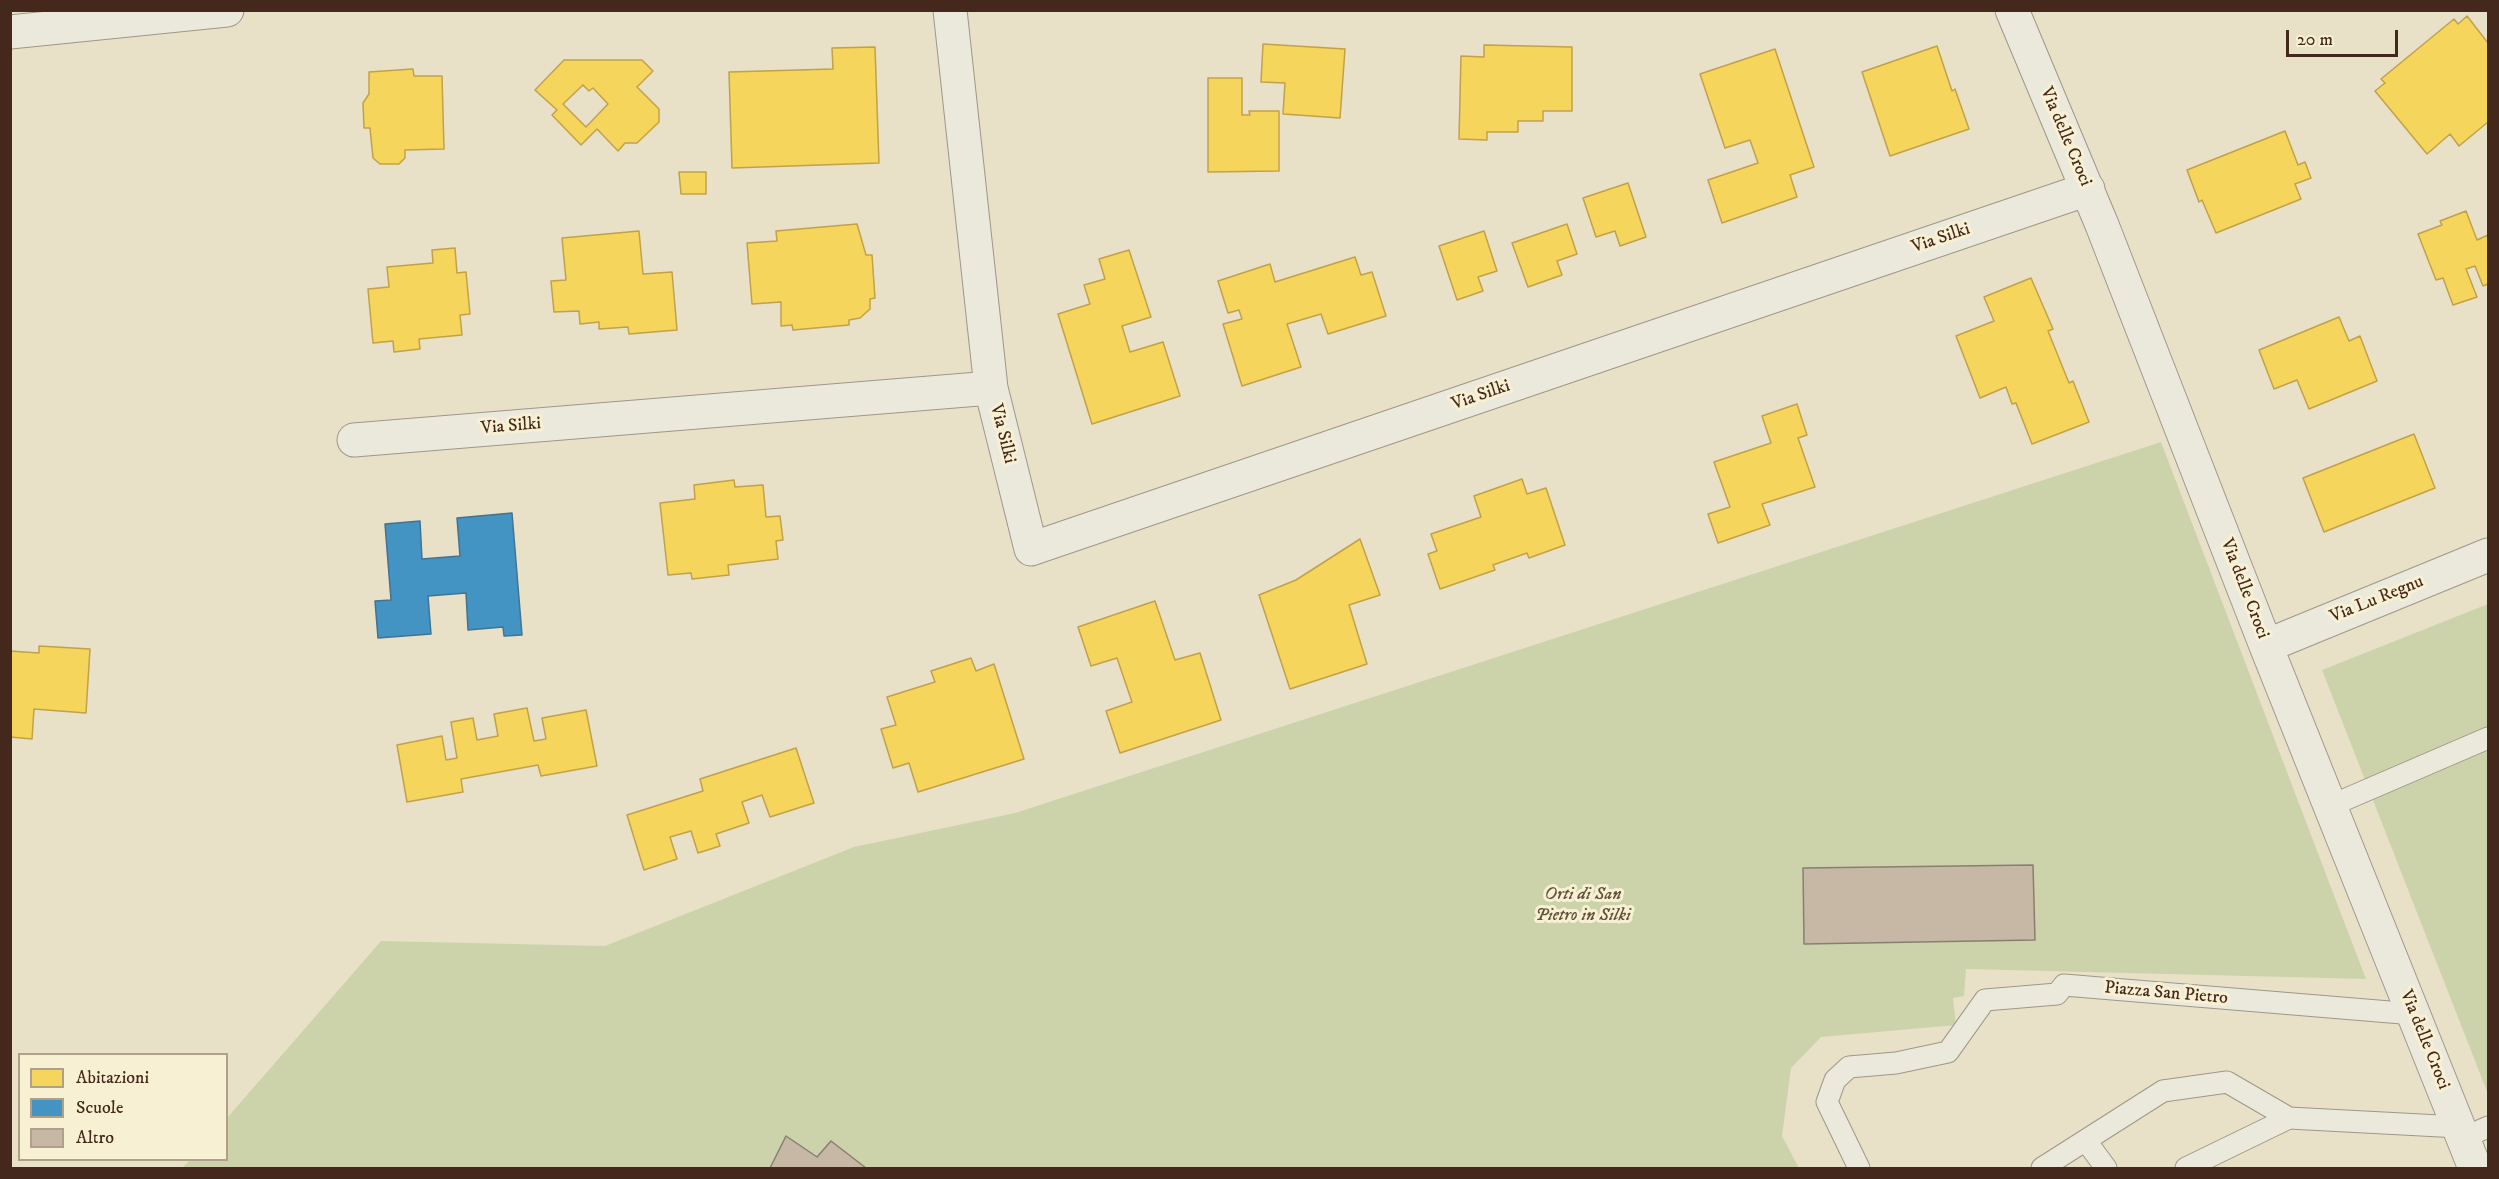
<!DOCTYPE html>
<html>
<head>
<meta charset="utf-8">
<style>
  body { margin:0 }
  #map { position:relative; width:2499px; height:1179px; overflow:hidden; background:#e8e1c8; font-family:"IM FELL DW Pica",serif }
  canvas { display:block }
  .frame { position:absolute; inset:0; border:12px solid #45281c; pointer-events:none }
  .legend { position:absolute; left:18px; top:1053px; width:210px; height:108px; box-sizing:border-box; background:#f8f0d3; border:2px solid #b0a08a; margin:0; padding:8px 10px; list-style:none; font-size:18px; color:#45281c }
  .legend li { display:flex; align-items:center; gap:12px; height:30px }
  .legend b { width:30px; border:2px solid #b0a08a }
  .scale { position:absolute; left:2286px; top:30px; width:112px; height:27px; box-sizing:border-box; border:3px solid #45281c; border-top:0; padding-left:8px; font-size:18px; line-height:21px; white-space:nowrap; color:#45281c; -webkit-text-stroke:4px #f8f0d3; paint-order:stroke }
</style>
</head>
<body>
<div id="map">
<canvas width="2499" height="1179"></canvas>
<div class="frame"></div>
<ul class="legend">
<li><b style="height:16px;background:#f6d55c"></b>Abitazioni</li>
<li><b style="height:16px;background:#4393c3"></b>Scuole</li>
<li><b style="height:16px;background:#c6b8a4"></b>Altro</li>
</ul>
<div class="scale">20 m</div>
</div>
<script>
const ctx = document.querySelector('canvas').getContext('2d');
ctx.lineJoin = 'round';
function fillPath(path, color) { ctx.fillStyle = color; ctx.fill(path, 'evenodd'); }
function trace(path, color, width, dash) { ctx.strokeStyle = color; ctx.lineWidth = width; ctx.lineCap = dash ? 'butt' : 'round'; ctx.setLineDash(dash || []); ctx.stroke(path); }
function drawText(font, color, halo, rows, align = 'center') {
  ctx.font = font + ' "IM FELL DW Pica",serif'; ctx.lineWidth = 6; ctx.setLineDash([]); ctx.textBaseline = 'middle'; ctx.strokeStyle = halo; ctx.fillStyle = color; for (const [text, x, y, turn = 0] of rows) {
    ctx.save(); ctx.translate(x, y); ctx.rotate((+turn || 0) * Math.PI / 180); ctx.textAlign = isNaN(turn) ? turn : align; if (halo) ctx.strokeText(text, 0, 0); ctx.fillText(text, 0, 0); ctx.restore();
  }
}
const green = new Path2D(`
  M2161,442L2366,979L1966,969L1964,996L1953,998L1956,1025L1821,1037L1791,1068L1782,1136L1799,1168H182L190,1160H226L227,1118L381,941L605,946L854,847L1015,813Z
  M2488,604V1094L2322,670Z`);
const homes = new Path2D(`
  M2467,16L2488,43V122L2459,146L2450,134L2427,154L2375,91L2385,83L2381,79L2454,19L2458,24Z
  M1263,44L1345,49L1340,118L1283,114L1285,83L1261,82Z
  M1484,45L1572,47V111H1543V121H1518V132H1487V140L1459,139L1461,56L1484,57Z
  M1937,46L1952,91L1955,89L1969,129L1890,156L1862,72Z
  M875,47L879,163L732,168L729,72L833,69L832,48Z
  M1775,49L1814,167L1790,175L1797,197L1722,223L1708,180L1758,163L1750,140L1725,148L1700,74Z
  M564,60H642L653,71L637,87L659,109V122L637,143H625L618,151L597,129L581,145L552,115L557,110L535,90ZM583,85L589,91L593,88L608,104L586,127L563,104Z
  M413,69L414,76H442L444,149L405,150V158L399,164H380L373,158L370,128H364L363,103L369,94V72Z
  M1208,78H1242V115H1250L1249,111H1279V171L1208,172Z
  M2285,131L2298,165L2305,162L2311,178L2295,184L2301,199L2216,233L2202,200L2199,202L2187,170Z
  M679,172H706V194H681Z
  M1628,183L1646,237L1620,246L1615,231L1596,237L1583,198Z
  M2466,211L2477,240L2488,235V284L2483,286L2475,266L2466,269L2477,297L2453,305L2443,278L2436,280L2418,234L2442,225L2440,221Z
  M857,224L866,255H872L875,298L870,299V309L860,318L849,320V325L793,330L792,325L781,326V302L752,304L747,243L777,241L776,231Z
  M1567,224L1577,254L1557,261L1562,275L1528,287L1512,243Z
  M639,231L643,274L672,272L677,330L629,334L628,327L599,329V322L580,324L579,311L554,312L551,281L566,280L562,238Z
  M1484,231L1497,271L1478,277L1483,291L1457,300L1439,246Z
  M455,248L457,273L466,272L470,314L460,315L462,335L419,339L420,349L394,352L393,341L373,343L368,289L389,287L387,267L433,263L432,250Z
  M1129,250L1151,317L1122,326L1130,352L1163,342L1180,396L1092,424L1058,314L1090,304L1084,285L1105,279L1099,259Z
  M1355,257L1361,275L1372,272L1386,316L1328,334L1321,314L1287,324L1301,367L1242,386L1223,324L1242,319L1239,310L1228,313L1218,281L1270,264L1275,282Z
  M2031,278L2053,329L2048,331L2069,383L2073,381L2089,422L2032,444L2016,403L2012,404L2006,387L1980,398L1956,336L1994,321L1984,297Z
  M2339,317L2349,341L2360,336L2377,381L2309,409L2297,380L2274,389L2259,350Z
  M1797,404L1807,435L1798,438L1815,487L1762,504L1770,525L1718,543L1708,514L1730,507L1714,462L1771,443L1762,416Z
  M2414,434L2435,488L2324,532L2303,478Z
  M1522,479L1527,494L1546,488L1565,545L1529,558L1527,553L1493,565L1495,570L1440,589L1428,554L1437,551L1431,534L1481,517L1474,496Z
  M734,480L735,487L763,485L766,517L780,516L783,540L776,541L778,559L728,565L729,575L692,579L691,573L668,575L660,503L695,499L694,485Z
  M1360,539L1380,595L1349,605L1367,664L1290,689L1259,595L1296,580Z
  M1155,601L1175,660L1200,653L1221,720L1120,753L1106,711L1132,702L1117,658L1091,666L1078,627Z
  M39,646L90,649L86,713L34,709L32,739L10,737V651L39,653Z
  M971,658L976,671L994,664L1024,759L918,792L909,763L893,768L881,729L896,725L887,697L935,682L931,671Z
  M527,708L534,741L546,739L542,718L586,710L597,766L541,776L538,765L461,779L463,792L407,802L397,745L442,736L446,760L457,758L451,722L473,718L477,740L498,736L494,714Z
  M796,748L814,803L770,817L762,795L742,802L749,823L716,834L720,846L698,853L691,831L670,837L677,859L644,870L627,815L703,791L700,779Z`);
const schools = new Path2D(`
  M512,513L522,635L504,636L503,627L468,630L466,593L428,596L431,634L378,638L375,601L391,600L385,524L420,521L422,559L460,556L457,518Z`);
const building = new Path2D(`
  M2033,865L2035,940L1804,944L1803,868Z
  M786,1136L817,1157L831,1141L866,1168H770Z`);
const lane = new Path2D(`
  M2330,806L2488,738
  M2463,1138L2488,1127
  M2086,1141L2106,1168
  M1859,1168L1827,1102L1835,1080L1849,1067L1896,1063L1948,1052L1985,1000L2057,994L2064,985L2414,1014
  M2042,1168L2163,1091L2227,1082L2289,1118L2459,1127
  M2186,1168L2289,1118`);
const street = new Path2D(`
  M950,10L991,388L1031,549L2088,189
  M2012,10L2102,225L2266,646L2475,1168
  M10,32L227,10
  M354,440L991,388
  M2266,646L2488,555`);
const streetNames = [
  ["Via delle Croci",2065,137,67],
  ["Via Silki",1941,239,-19],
  ["Via Silki",1481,396,-19],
  ["Via Silki",511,427,-5],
  ["Via Silki",1002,434,76],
  ["Via delle Croci",2244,589,69],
  ["Via Lu Regnu",2377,600,-22],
  ["Piazza San Pietro",2166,994,5],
  ["Via delle Croci",2424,1040,68]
];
const parkNames = [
  ["Orti di San",1583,895],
  ["Pietro in Silki",1583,916]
];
fillPath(green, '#ccd3ab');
fillPath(homes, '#f6d55c');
trace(homes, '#c1a149', 1.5);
fillPath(schools, '#4393c3');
trace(schools, '#447391', 1.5);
fillPath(building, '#c6b8a4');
trace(building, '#877f71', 1.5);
trace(lane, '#9e9788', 23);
trace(street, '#9e9788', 35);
trace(lane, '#ebe8dc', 21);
trace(street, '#ebe8dc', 33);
drawText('18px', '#45281c', '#f8f0d3', streetNames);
drawText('italic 18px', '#61503a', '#f8f0d3', parkNames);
</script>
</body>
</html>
